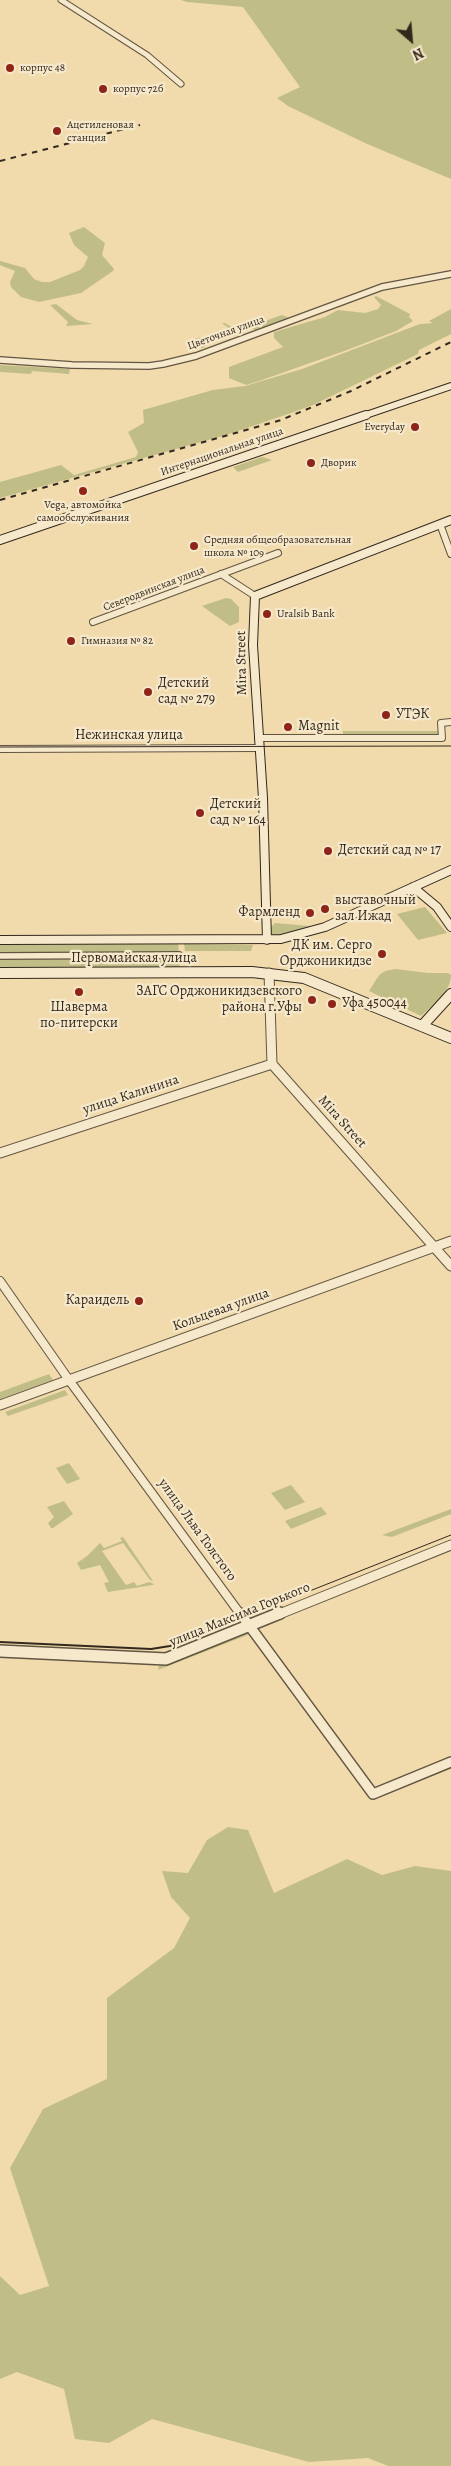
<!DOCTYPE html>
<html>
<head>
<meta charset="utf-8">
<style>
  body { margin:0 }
  #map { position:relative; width:451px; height:2466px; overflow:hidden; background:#f1dbad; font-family:Alegreya,serif }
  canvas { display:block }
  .north { position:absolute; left:386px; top:15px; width:50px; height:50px; -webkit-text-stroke:4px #f6e8ca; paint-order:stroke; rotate:153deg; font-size:14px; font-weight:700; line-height:20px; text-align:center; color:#33281e }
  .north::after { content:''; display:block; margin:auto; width:18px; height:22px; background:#33281e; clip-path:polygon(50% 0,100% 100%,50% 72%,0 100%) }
</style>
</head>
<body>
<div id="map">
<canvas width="451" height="2466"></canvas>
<div class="north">N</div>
</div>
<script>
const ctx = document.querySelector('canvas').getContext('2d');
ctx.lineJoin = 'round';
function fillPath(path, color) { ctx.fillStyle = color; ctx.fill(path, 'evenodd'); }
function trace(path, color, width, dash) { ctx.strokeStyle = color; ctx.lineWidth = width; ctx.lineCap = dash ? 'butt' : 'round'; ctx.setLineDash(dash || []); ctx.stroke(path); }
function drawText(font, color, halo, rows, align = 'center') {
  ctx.font = font + ' Alegreya,serif'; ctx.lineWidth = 4.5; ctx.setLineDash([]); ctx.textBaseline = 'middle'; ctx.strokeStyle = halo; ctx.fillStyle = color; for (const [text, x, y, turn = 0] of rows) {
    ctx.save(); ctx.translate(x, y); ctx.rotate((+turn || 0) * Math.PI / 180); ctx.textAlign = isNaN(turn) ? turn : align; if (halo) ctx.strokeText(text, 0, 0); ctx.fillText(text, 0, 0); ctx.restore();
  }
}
const green = new Path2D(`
  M181,0H451V179L367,144L288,106L277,98L300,87L243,7L187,2Z
  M84,227L105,243L102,255L114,269L113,271L81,293L39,302L21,297L11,287L10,282L15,271L0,265V261L25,268L34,279L42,282H50L80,270L84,266L88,257L74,245L69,233Z
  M376,296L410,314L409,317L413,321L396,331L347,350L262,380L246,385L229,378V367L283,347L274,338V332L325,317L338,310L365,313L378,309L381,305L374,297Z
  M56,304L77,320L93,324L66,326L68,322L50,305Z
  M451,309V334L419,350L418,354L313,405L291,413L226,435L0,498V482L61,465L74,475L136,457L138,452L128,432L144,423L143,410L213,390L245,386L302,369L420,324L433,323L429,321Z
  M282,315L290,318L257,331L248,327Z
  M222,323H225L241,333C226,336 214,338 203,348L197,347L194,339L231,330Z
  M0,365L70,369L69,374L32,371L31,374L0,372Z
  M262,457L272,460L238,472L233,467Z
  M226,598L231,599L239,607V622L230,626L202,606Z
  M343,731H438L439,736L343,737Z
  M425,907L447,933L418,940L397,914Z
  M275,923L310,926L307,931L272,938L270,928Z
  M178,941L180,971H0V944Z
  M184,944L253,945L251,951H185Z
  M396,969L428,973H448L451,975C451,992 433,1005 421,1016L369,991C379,977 377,971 396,969Z
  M49,1374L53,1380L0,1399V1392Z
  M65,1390L68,1395L8,1416L5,1412Z
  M69,1463L80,1479L67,1484L56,1468Z
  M291,1485L305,1502L285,1510L271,1493Z
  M64,1501L73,1514L53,1528H51L48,1523L54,1517L47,1507Z
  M321,1507L327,1514L291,1529L285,1521Z
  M451,1509V1514L392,1537L382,1535Z
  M123,1537L153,1581L150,1580L123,1543L102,1551L126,1585L134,1582L137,1586L149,1582L154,1584L153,1585L108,1592L104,1583L109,1582L100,1565L81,1570L77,1563L87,1556L100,1543L104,1548L122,1541L120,1538Z
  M247,1631L250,1634L158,1670L159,1666Z
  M228,1827L248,1830L274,1893L347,1859L382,1875L415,1866L451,1871V2466H388L368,2458L309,2462L152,2419L109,2443L75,2439L64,2389L17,2372L0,2379V2276L20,2295L49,2286L10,2168L43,2109L107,2079V1998L174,1948L190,1918L171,1897L162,1871L188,1873L207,1840Z`);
const pedestrian = new Path2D(`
  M0,956L179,955`);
const minorFar3 = new Path2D(`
  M61,0L147,55L181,84`);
const minorFar2 = new Path2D(`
  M440,524L451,554
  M221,574L255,596
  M93,622L278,553
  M258,738H442L441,723L451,722
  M0,749L259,748`);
const minorFar1 = new Path2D(`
  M0,1281L69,1380L241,1615`);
const minor = new Path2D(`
  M240,1613L373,1794L451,1762`);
const tertiaryFar2 = new Path2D(`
  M0,360L72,365L149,366L163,364L196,356L382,287L451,274`);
const tertiaryFar1 = new Path2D(`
  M269,973L272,1064L451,1266
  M0,1153L272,1064
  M0,1405L451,1241
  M277,1615L451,1545`);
const tertiary = new Path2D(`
  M0,1651L166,1659L280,1613`);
const secondaryFar2 = new Path2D(`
  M363,416L451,386`);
const secondaryFar1 = new Path2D(`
  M0,540L366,415
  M413,887L437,907L451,927
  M0,940L281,939L325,927L451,870
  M267,940L263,798L253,645L255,596L451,520`);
const secondary = new Path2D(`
  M0,973L252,972L304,978L451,1038
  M422,1026L451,994`);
const tramFar1 = new Path2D(`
  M0,747L451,746
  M249,1615L451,1535`);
const tram = new Path2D(`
  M0,1642L151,1649L170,1646L253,1613`);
const rail = new Path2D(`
  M0,161L140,125
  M0,500L281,420L351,391L451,342`);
const markers = [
  [10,68,5,"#8f2418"],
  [103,89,5,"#8f2418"],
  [57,131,5,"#8f2418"],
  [415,427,5,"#8f2418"],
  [311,463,5,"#8f2418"],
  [83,491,5,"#8f2418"],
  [194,546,5,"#8f2418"],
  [267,614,5,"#8f2418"],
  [71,641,5,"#8f2418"],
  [148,692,5,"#8f2418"],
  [386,715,5,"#8f2418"],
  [288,727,5,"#8f2418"],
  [200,813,5,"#8f2418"],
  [328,851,5,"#8f2418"],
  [325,909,5,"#8f2418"],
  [310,913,5,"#8f2418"],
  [382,954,5,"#8f2418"],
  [79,992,5,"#8f2418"],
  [312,1000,5,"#8f2418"],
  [332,1004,5,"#8f2418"],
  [139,1301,5,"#8f2418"]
];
const farPoinames = [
  ["корпус 48",20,68],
  ["корпус 72б",113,89],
  ["Ацетиленовая",67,125],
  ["станция",67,138],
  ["Everyday",405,427,"right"],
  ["Дворик",321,463],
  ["Vega, автомойка",83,505,"center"],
  ["самообслуживания",83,518,"center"],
  ["Средняя общеобразовательная",204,540],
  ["школа № 109",204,553],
  ["Uralsib Bank",277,614],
  ["Гимназия № 82",81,641]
];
const farStreetnames = [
  ["Цветочная улица",226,333,-20],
  ["Интернациональная улица",222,452,-19],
  ["Северодвинская улица",154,589,-21]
];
const streetNames = [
  ["Mira Street",242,663,-91],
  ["Нежинская улица",129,736],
  ["Первомайская улица",134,959],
  ["улица Калинина",131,1095,-18],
  ["Mira Street",342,1122,48],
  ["Кольцевая улица",221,1310,-20],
  ["улица Льва Толстого",197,1530,54],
  ["улица Максима Горького",240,1615,-22]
];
const poiNames = [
  ["Детский",158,684],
  ["сад № 279",158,700],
  ["УТЭК",396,715],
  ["Magnit",298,727],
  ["Детский",210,805],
  ["сад № 164",210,821],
  ["Детский сад № 17",338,851],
  ["выставочный",335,901],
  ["зал Ижад",335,917],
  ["Фармленд",300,913,"right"],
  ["ДК им. Серго",372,946,"right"],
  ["Орджоникидзе",372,962,"right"],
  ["ЗАГС Орджоникидзевского",302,992,"right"],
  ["района г.Уфы",302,1008,"right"],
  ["Уфа 450044",342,1004],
  ["Шаверма",79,1008,"center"],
  ["по-питерски",79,1024,"center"],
  ["Караидель",129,1301,"right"]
];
fillPath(green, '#c0be86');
trace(pedestrian, '#625542', 8);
trace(minorFar3, '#625542', 7);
trace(minorFar2, '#625542', 8);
trace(minorFar1, '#625542', 10);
trace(minor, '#625542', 12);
trace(tertiaryFar2, '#625542', 8);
trace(tertiaryFar1, '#625542', 11);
trace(tertiary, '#625542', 14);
trace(secondaryFar2, '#33281e', 8);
trace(secondaryFar1, '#33281e', 10);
trace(secondary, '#33281e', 12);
trace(pedestrian, '#f6e8ca', 5.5);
trace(minorFar3, '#f6e8ca', 5);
trace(minorFar2, '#f6e8ca', 6);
trace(minorFar1, '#f6e8ca', 8);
trace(minor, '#f6e8ca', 9);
trace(tertiaryFar2, '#f6e8ca', 5.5);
trace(tertiaryFar1, '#f6e8ca', 9);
trace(tertiary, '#f6e8ca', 11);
trace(secondaryFar2, '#f6e8ca', 6);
trace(secondaryFar1, '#f6e8ca', 8);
trace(secondary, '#f6e8ca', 10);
trace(tramFar1, '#33281e', 1);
trace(tram, '#33281e', 2);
trace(rail, '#33281e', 2, [5.5, 5.5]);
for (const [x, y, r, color] of markers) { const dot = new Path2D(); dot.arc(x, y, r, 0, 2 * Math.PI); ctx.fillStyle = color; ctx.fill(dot); trace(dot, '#f6e8ca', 2); }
drawText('11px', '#33281e', '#f6e8ca', farPoinames, 'left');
drawText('11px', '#33281e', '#f6e8ca', farStreetnames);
drawText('14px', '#33281e', '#f6e8ca', streetNames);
drawText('14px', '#33281e', '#f6e8ca', poiNames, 'left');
</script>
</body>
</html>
